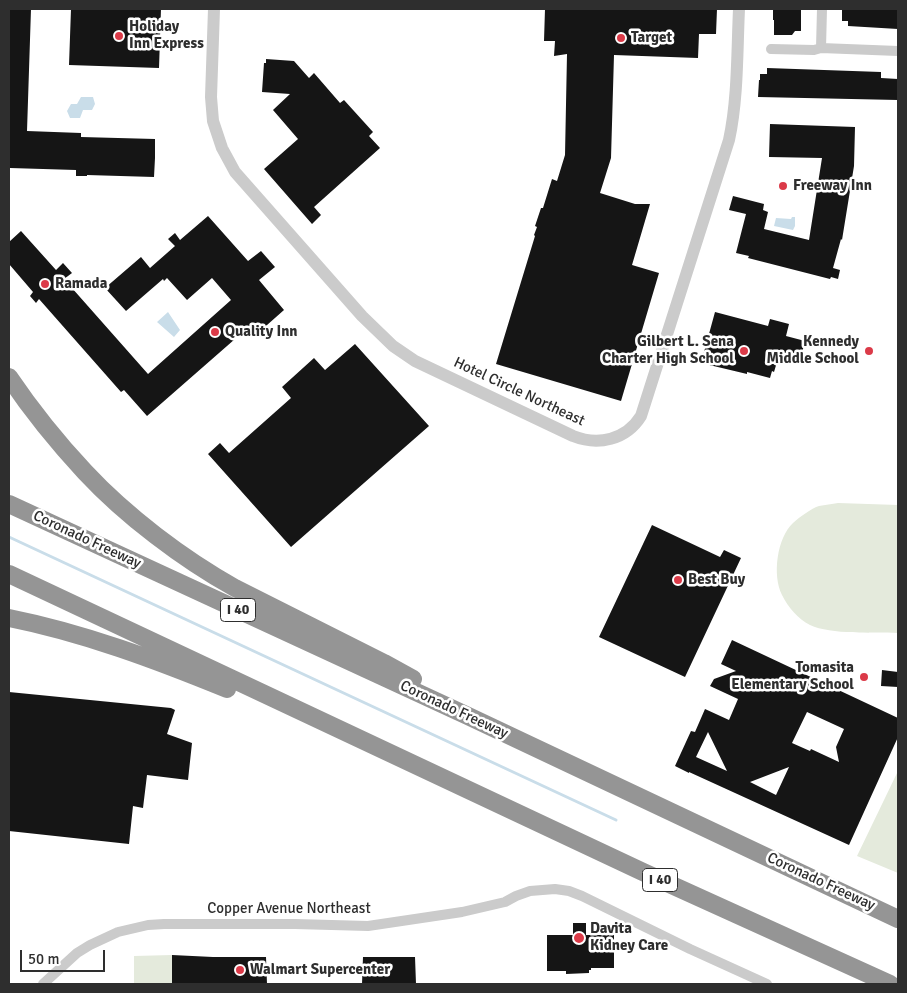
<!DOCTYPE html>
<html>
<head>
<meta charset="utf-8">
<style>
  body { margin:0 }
  #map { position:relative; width:907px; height:993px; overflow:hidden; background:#fff; font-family:Signika,sans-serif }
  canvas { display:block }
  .frame { position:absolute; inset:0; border:10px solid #2e2e2e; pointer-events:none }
  .scale { position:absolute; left:20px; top:950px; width:85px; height:22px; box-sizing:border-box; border:2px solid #2e2e2e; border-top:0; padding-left:6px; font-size:15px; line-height:18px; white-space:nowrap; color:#2e2e2e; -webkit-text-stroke:4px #fff; paint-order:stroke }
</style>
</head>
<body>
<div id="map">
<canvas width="907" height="993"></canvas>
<div class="frame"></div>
<div class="scale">50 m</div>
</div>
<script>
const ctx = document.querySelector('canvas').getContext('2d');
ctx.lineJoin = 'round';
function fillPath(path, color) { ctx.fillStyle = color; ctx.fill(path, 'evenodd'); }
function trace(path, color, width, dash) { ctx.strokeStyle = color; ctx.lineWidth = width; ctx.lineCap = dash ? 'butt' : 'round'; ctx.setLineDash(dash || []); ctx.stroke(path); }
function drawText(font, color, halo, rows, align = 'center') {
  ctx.font = font + ' Signika,sans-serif'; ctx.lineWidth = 5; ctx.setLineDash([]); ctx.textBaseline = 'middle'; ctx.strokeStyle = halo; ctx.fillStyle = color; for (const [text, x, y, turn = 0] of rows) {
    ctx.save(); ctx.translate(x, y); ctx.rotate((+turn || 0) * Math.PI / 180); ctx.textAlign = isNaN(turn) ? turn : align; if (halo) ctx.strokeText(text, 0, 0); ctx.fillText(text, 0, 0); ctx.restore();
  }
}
const green = new Path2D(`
  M838,503L898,505V633C874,632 831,635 810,625C798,619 788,607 782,595C772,575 777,538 793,523C798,518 812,508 819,506C825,505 832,504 838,503Z
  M898,771V873L857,856Z
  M172,955V984H134V956Z`);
const water = new Path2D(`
  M81,97H93L95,104L92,110H83L80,118H70L67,111L71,104H77Z
  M792,217H795V226L793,230L774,226L776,218L791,219Z
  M168,312L180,330L174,337L157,322Z`);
const stream = new Path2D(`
  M9,537L616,820`);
const building = new Path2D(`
  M9,9H31L27,131L81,133V137L155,139V158L154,177L87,175V176H76V170L10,168V154H9Z
  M71,9H161L159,68L69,65Z
  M545,9H717L716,34H699L698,58L614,55L611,158L600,193L635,204H650L632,265L659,273L621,401L496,364L535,236L534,235L537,227L535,226L541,208H543L552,179L557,181L565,155L567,54L554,56L555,41H544Z
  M773,9H796V10H801V31H795L792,35H774V20H773Z
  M842,9H898V29L848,26V21H842Z
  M266,59L294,61L309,78L314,73L340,103L344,100L373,132L369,136L380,148L314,207L321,215L312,224L264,169L298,139L273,110L290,94L262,92L264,63H266Z
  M767,68L881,72V78L898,79V100L758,97L759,80H760V74H767Z
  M770,124L855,127L854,166L842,240L841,239L833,268L840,270L838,279L831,277L830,279L748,258L749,256L736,253L746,214L729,210L733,196L764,204L763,210L768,212L764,229L809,240L822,158L769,157Z
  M208,216L248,261L261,251L275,267L259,280L284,310L258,333L251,325L147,416L124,390L121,392L39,299L36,303L30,296L33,292L9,264V242L21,231L56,270L63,263L72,273L64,279L148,374L231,300L212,278L187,300L167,278L164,281L163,279L126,311L105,288L141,257L150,268L175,246L168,239L175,233L180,240Z
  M715,312L768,326L770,319L789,324L786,336L805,341L801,357L780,352L774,372L772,371L770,378L747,372V374L701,363Z
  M355,344L429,426L291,547L208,454L220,443L229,453L291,398L282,387L314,358L325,370Z
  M652,525L720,557L724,550L741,558L685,677L599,637Z
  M732,640L898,718V737L849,845L689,772V773L675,766L691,731L695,732L705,709L729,720L738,699L710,686L714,679L736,671L721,664ZM807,712L844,729L836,747L839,762L811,749L810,751L792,743ZM708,732L727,771L696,757ZM789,767L776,795L750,782Z
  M882,670L898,672V687L881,686Z
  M9,692L171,708L175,710L167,734L192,743L188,780L147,775L143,808L133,806L129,844L9,831Z
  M573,923H586V935H614V968H591V970H589V973L566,974V971H547V935H573Z
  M172,955L213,957H266L267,984H172Z
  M363,957H415L416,984H362Z`);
const minor = new Path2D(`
  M821,48L822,9
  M771,49L814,50L821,48L898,51
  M43,984L77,953L90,945L118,932L148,925L164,924H295L368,926L462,912L505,902L516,896L530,891L555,889L569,891L582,896L690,949L767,984`);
const tertiary = new Path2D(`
  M214,9L211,97L213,121L222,148L235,172L362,316L393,346L415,361L573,436C598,446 626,440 641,416L729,140C738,99 737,51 739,9`);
const motorway = new Path2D(`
  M9,377C32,411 57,442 85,472C126,516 183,559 235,588L384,663L413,679
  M9,504L468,716L898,919
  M9,574L643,872L890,984
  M9,618C84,633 156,660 227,689`);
const markers = [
  [119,36,5,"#db3a48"],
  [621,38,5,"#db3a48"],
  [783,186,5,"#db3a48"],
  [45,284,5,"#db3a48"],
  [215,332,5,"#db3a48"],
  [744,351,5,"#db3a48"],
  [869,351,5,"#db3a48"],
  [678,580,5,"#db3a48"],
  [864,677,5,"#db3a48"],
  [579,938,6,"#db3a48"],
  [240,970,5,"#db3a48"]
];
const shields = [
  [238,610,35],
  [660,880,35]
];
const shieldNames = [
  ["I 40",238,610],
  ["I 40",660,880]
];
const poiNames = [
  ["Holiday",129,27],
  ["Inn Express",129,44],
  ["Target",631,38],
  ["Freeway Inn",793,186],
  ["Ramada",55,284],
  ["Quality Inn",225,332],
  ["Gilbert L. Sena",734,342,"right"],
  ["Charter High School",734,359,"right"],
  ["Kennedy",859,342,"right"],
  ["Middle School",859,359,"right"],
  ["Best Buy",688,580],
  ["Tomasita",854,668,"right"],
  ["Elementary School",854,685,"right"],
  ["Davita",590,929],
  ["Kidney Care",590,946],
  ["Walmart Supercenter",250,970]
];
const streetNames = [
  ["Hotel Circle Northeast",519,392,25],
  ["Coronado Freeway",87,540,25],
  ["Coronado Freeway",454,710,25],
  ["Coronado Freeway",821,882,25],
  ["Copper Avenue Northeast",289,909]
];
fillPath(green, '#e4eadc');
fillPath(water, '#c9dde9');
trace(stream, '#c9dde9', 3);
fillPath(building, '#151515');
trace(minor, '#cbcbcb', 10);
trace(tertiary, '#cbcbcb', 12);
trace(motorway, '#959595', 18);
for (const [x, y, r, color] of markers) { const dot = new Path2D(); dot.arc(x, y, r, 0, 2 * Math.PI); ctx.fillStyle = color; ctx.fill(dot); trace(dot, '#fff', 2); }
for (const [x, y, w] of shields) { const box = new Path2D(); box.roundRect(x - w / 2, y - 11.5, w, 23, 4); ctx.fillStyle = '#fff'; ctx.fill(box); trace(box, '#2e2e2e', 1); }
drawText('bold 14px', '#2e2e2e', null, shieldNames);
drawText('bold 15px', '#2e2e2e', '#fff', poiNames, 'left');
drawText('15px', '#2e2e2e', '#fff', streetNames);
</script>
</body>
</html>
